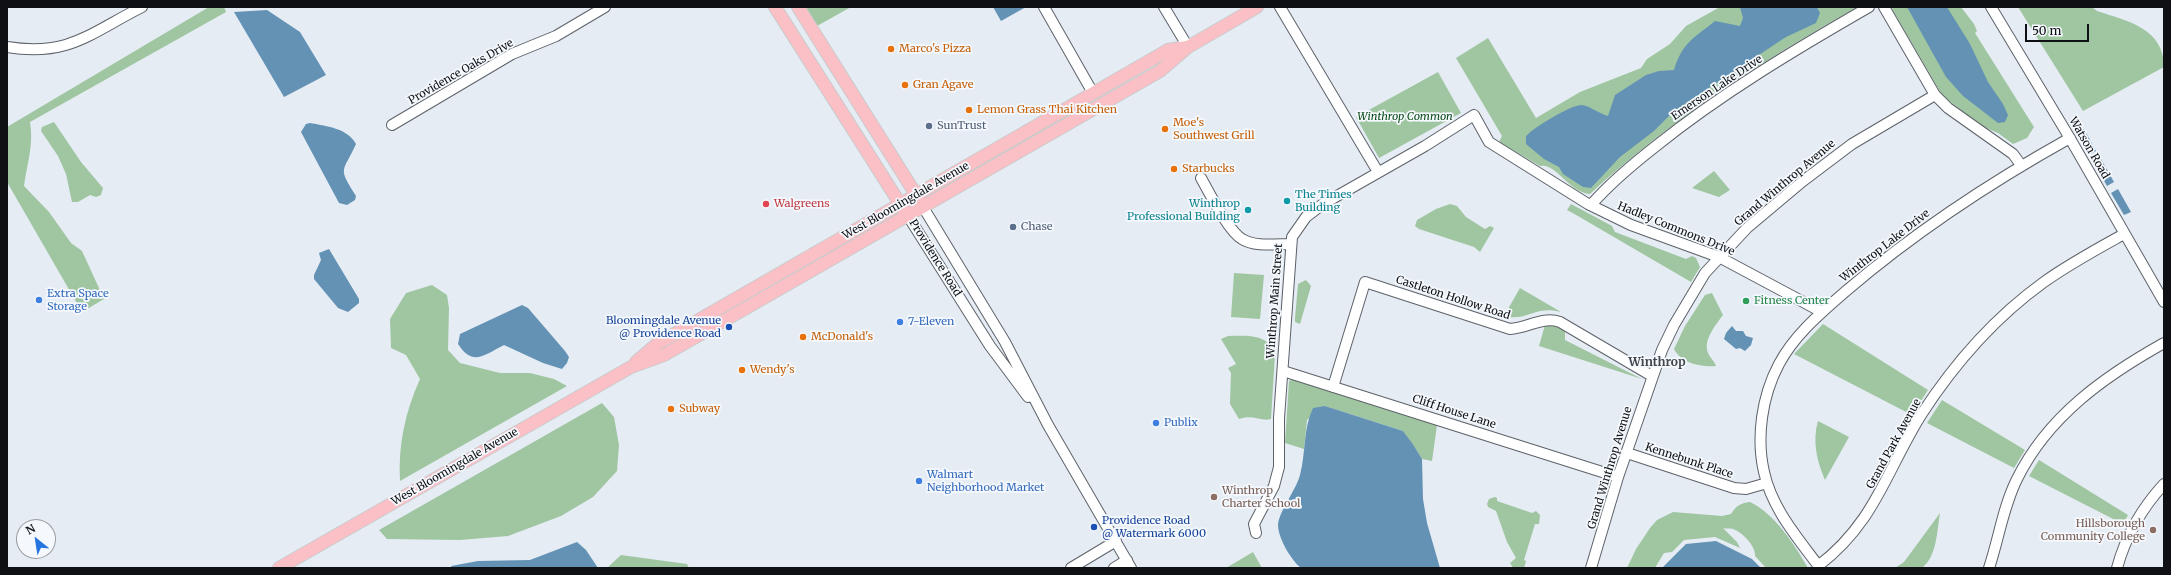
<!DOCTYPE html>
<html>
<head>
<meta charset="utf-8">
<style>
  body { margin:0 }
  #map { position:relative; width:2171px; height:575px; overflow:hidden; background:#e5ecf4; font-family:Merriweather,serif }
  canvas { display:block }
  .frame { position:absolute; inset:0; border:8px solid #0e1013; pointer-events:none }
  .north { position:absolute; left:16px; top:519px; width:40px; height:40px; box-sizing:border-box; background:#f5f9fe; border:1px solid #999ca0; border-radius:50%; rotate:330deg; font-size:11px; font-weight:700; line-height:16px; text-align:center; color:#0e1013 }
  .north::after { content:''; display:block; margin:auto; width:14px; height:18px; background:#2574df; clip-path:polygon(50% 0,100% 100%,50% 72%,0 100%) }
  .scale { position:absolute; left:2025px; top:24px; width:64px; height:18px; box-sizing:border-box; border:2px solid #0e1013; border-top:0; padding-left:5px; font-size:12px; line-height:14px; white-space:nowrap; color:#0e1013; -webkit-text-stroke:3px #f5f9fe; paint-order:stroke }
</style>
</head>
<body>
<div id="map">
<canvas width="2171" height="575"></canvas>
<div class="frame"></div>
<div class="north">N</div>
<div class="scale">50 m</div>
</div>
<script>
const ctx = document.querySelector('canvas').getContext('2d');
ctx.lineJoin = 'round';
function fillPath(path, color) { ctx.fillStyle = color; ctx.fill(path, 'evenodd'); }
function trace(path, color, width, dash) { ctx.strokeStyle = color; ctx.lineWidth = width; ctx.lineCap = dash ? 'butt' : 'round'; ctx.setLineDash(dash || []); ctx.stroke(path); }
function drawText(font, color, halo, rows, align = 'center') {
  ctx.font = font + ' Merriweather,serif'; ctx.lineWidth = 3.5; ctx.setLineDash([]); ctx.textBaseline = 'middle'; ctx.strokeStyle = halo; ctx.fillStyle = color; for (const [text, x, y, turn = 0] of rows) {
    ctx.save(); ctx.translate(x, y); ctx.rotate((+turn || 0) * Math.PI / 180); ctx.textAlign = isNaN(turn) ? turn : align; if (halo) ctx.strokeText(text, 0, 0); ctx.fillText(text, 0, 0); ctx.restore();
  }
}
const green = new Path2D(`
  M209,7H224L226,12L30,122C34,145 27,163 24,186L49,212L71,243L82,251L104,299L82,312L7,182V127Z
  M805,7H851L817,26Z
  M1720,7H1857C1762,61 1670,120 1590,194C1568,192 1556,162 1540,166L1499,142L1502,136L1456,58L1488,38L1536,118L1580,92L1641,68L1647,59L1670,44L1686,26Z
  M1894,7H1961L1974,24L1977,31L1975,33L2034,127L2027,138L2013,144L1998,133L1981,126L1942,95L1892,9Z
  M2018,7H2092L2097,11C2127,21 2164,28 2164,67L2083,111Z
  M1438,72L1461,113L1379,158L1356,117Z
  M54,122L81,162L103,188L101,195L96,197L90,195L78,202H72L66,174L58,156L41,131L42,127Z
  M1714,171L1730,190L1719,197L1692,188Z
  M1450,204L1457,206L1466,217L1485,229L1490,226L1494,228L1480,252L1474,247L1419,229L1415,226L1417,220L1436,209Z
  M1571,204L1612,226L1615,232L1686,259L1692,256L1696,258L1700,267L1691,282L1571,212L1567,210Z
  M1234,273L1264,275L1260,319L1231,317Z
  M1306,280L1311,286L1300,324L1295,322V318L1298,284Z
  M432,285L447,295L449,308L448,350L460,363L500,373H530L554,379L567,386L400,481C398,446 405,412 420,379L406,355L391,348L390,319L406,293Z
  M1520,288L1561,312C1535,305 1527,322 1504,316Z
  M1712,293L1723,315C1717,323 1705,338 1707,349C1707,355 1714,360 1716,366C1701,367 1682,364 1674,349L1685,326L1705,295Z
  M1553,324L1565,330V340L1642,379L1539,346L1545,325Z
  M1823,324L1928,390L1912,415L1794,354Z
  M1228,336C1246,336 1268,333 1275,354L1271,419C1261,422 1253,414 1239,419L1230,404L1231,373L1228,368L1236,364L1221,339Z
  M1294,379L1437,425L1432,461L1422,459L1403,431L1325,406L1307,420L1304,449L1285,443L1289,381Z
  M1942,400L2025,450L2014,468L1927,423Z
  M602,403L614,417L619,445L617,471L593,497L561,516L508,536L460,540L387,539L379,530Z
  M1818,421L1849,437L1825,480C1817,462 1812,441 1818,421Z
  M2039,460L2128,515L2123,524L2029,476Z
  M1495,497L1497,498V501L1532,513L1536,511L1540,515L1539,524H1535L1524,560L1526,561L1524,568H1513L1510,563L1516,558L1507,542L1496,511L1488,507L1487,504L1489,499Z
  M1750,502C1776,515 1794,544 1808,568H1766L1755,556C1756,546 1742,532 1733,529C1730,528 1726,529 1723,528L1737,542L1740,548L1715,537L1684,540L1672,552L1664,553L1655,568H1627L1636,549L1650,528L1657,520L1673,512L1722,516L1731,514C1736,506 1740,503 1750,502Z
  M1940,513C1937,531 1937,556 1922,568H1895L1904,562Z
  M1253,552L1262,568H1226Z
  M621,555L687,564L689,568H607Z`);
const water = new Path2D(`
  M993,7H1026L1001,21Z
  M1740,7H1817L1820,13L1816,23L1786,37L1674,111L1654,131L1620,157L1591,188L1583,187L1563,174L1559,167L1544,159L1526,144V136C1535,127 1570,105 1582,105C1590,106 1600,114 1608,116L1615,95L1646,75L1659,71L1674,70C1682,43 1694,38 1715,21L1740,26L1743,18Z
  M1907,7H1947L1970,44L1988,82L2003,104L2008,115L2005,122L1998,123L1963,96L1946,77Z
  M267,10L300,32L326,75L284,97L234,12Z
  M310,123C325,126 348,128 356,144C343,173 337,166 356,196L355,200L347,205L339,203L301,132L306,124Z
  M2084,129L2096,151L2089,155L2077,133Z
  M2101,159L2114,182L2107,186L2094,163Z
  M2118,189L2131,212L2124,215L2111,193Z
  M329,249L359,299V303L348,312L338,308L314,279V275L321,260L319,253Z
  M522,305L528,308L565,351L569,357L567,363L562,369L543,363L504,345C484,355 473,367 458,344L460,334Z
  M1732,326L1736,331H1743L1746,336L1753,338L1751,345L1745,351L1740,348L1736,349L1724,339L1726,333Z
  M1325,406L1403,431L1412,443L1422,459L1423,499L1427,523L1440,568H1301C1291,560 1278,538 1278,525C1278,513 1296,490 1300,475C1306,452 1303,429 1313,408Z
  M1716,541L1752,559L1761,568H1662L1686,544Z
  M577,542L586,550L598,568H452L451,566L478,561L530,560Z`);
const minor = new Path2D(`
  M1044,7L1093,93
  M1164,7L1188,47
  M1280,7L1378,172
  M1884,7L1935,95L1948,108L2013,154L2021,165
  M1991,7L2068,135L2164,302
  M7,47C69,57 90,33 142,7
  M392,125L512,54L556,36L605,7
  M1201,178C1209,192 1228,231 1242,239C1254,247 1276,244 1291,244
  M1591,205C1610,183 1633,164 1656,146C1722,93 1796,49 1869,7
  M923,207L1005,342L1048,425L1131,568
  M908,216L990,346L1028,397
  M1283,371L1618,477
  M1333,387L1365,282L1510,329C1528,328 1542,316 1560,322L1652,376
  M1627,453L1734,488L1746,489L1767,483
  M1256,533L1254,524L1274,486L1279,467V418L1292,237L1306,217L1323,204L1425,146L1474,115L1489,142L1588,204L1631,225L1719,257L1822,312
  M1818,566C1875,523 1886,471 1921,415C1954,364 1994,318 2044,282C2069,264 2097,249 2124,234
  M1071,568L1116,541
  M1114,568L1127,560
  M1591,568L1618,477L1662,350L1674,325L1705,273L1747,228L1803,181L1852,144L1935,95
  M1820,568C1798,538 1772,509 1764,472C1756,437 1762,396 1779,364C1795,334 1821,313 1846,291C1915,232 1991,182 2070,138
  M1989,568C1999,538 2003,507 2017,479C2048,416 2105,376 2164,343
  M2117,568C2126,535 2141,509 2164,484`);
const major = new Path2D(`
  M775,7L904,210
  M798,7L920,201
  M636,362L657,344L1156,57L1168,50L1187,47
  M279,568L631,367L664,355L1160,71L1188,47L1257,7`);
const markers = [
  [891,49,4,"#e8710a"],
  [905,85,4,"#e8710a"],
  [969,110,4,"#e8710a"],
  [929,126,4,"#5c6f8a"],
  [1165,129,4,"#e8710a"],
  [1174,169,4,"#e8710a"],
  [1287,201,4,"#0f9aa8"],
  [766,204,4,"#e0444e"],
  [1248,210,4,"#0f9aa8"],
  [1013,227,4,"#5c6f8a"],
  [39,300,4,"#3f7fe0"],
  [1746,301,4,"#2e9e5b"],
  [900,322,4,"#3f7fe0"],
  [729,327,4,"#1a4fb4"],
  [803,337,4,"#e8710a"],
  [742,370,4,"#e8710a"],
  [671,409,4,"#e8710a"],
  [1156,423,4,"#3f7fe0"],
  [919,481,4,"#3f7fe0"],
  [1214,497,4,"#8d6e63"],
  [1094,527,4,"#1a4fb4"],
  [2153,530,4,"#8d6e63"]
];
const foodNames = [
  ["Marco's Pizza",899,49],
  ["Gran Agave",913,85],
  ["Lemon Grass Thai Kitchen",977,110],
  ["Moe's",1173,123],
  ["Southwest Grill",1173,136],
  ["Starbucks",1182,169],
  ["McDonald's",811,337],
  ["Wendy's",750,370],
  ["Subway",679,409]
];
const streetNames = [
  ["Providence Oaks Drive",461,72,-30],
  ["Emerson Lake Drive",1717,88,-34],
  ["Watson Road",2089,148,60],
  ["Grand Winthrop Avenue",1785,183,-40],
  ["West Bloomingdale Avenue",906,201,-30],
  ["Hadley Commons Drive",1676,229,22],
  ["Winthrop Lake Drive",1885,246,-38],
  ["Providence Road",935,258,58],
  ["Castleton Hollow Road",1453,298,18],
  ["Winthrop Main Street",1275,301,-86],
  ["Cliff House Lane",1454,412,18],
  ["Grand Park Avenue",1894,444,-61],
  ["Kennebunk Place",1689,461,18],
  ["West Bloomingdale Avenue",455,467,-30],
  ["Grand Winthrop Avenue",1610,468,-73]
];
const parkNames = [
  ["Winthrop Common",1405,117]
];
const serviceNames = [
  ["SunTrust",937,126],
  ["Chase",1021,227]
];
const cultureNames = [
  ["The Times",1295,195],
  ["Building",1295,208],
  ["Winthrop",1240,204,"right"],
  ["Professional Building",1240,217,"right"]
];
const healthNames = [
  ["Walgreens",774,204]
];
const shopNames = [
  ["Extra Space",47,294],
  ["Storage",47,307],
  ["7-Eleven",908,322],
  ["Publix",1164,423],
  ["Walmart",927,475],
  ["Neighborhood Market",927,488]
];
const leisureNames = [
  ["Fitness Center",1754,301]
];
const transitNames = [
  ["Bloomingdale Avenue",721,321],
  ["@ Providence Road",721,334],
  ["Providence Road",1102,521,"left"],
  ["@ Watermark 6000",1102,534,"left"]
];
const educationNames = [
  ["Winthrop",1222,491],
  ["Charter School",1222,504],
  ["Hillsborough",2145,524,"right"],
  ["Community College",2145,537,"right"]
];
const neighbourhoodNames = [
  ["Winthrop",1657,363]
];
fillPath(green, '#9fc6a1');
fillPath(water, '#6392b5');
trace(minor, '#5d6269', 12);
trace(major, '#cacacb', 14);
trace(minor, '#fff', 10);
trace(major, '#fac0c6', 12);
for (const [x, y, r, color] of markers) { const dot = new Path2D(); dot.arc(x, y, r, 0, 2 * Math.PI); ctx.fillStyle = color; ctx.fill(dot); trace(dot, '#f5f9fe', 1.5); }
drawText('11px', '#c56008', '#f5f9fe', foodNames, 'left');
drawText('11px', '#0e1013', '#f5f9fe', streetNames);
drawText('italic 11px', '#0b4c19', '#f5f9fe', parkNames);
drawText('11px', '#4e5e75', '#f5f9fe', serviceNames, 'left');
drawText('11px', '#0d838f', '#f5f9fe', cultureNames, 'left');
drawText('11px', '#be3a42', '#f5f9fe', healthNames, 'left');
drawText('11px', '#366cbe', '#f5f9fe', shopNames, 'left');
drawText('11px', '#27864d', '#f5f9fe', leisureNames, 'left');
drawText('11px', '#164399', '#f5f9fe', transitNames, 'right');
drawText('11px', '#785e54', '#f5f9fe', educationNames, 'left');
drawText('bold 12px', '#41464d', '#f5f9fe', neighbourhoodNames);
</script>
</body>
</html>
